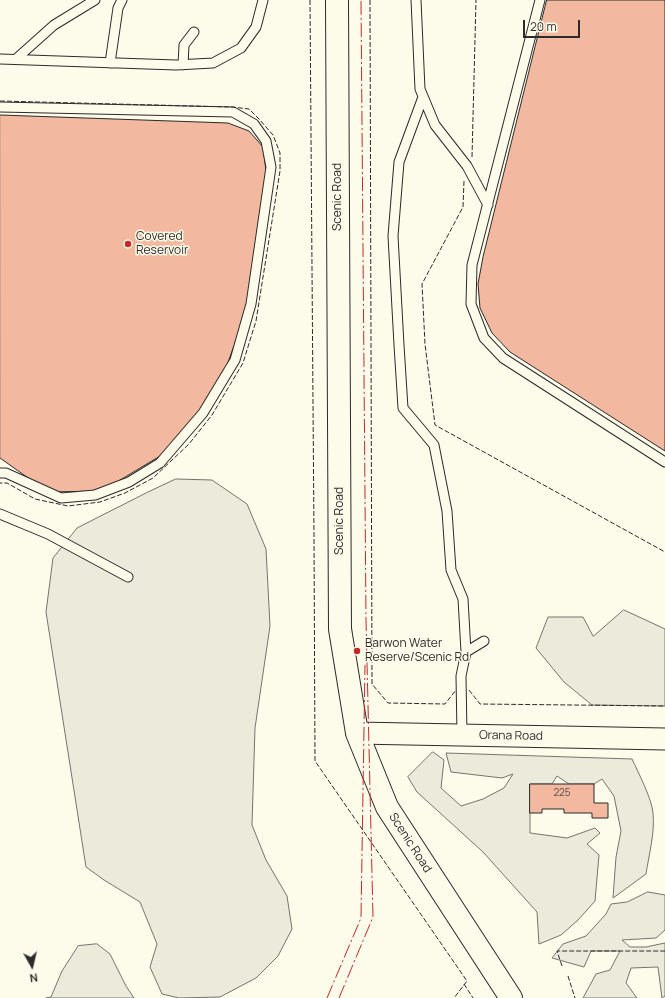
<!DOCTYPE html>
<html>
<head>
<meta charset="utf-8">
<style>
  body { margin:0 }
  #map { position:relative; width:665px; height:998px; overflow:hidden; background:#fdfbea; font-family:Manrope,sans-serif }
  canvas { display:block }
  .north { position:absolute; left:12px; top:946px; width:40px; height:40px; -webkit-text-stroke:3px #fdfbea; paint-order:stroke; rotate:172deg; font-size:11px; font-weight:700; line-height:16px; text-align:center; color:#2b2b2b }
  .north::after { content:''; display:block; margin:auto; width:14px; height:18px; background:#2b2b2b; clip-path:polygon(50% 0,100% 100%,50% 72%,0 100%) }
  .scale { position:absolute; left:523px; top:20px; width:57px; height:18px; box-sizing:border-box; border:2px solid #2b2b2b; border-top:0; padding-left:5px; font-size:12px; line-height:14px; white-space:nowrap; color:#2b2b2b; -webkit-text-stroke:3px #fdfbea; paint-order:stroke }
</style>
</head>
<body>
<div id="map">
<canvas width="665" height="998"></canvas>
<div class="north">N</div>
<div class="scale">20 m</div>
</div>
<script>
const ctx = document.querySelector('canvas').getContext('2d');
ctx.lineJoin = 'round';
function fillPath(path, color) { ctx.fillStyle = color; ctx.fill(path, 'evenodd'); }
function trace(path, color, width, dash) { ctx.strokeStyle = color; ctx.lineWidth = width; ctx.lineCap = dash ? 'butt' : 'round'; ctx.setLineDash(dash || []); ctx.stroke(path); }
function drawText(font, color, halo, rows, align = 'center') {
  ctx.font = font + ' Manrope,sans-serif'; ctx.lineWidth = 3; ctx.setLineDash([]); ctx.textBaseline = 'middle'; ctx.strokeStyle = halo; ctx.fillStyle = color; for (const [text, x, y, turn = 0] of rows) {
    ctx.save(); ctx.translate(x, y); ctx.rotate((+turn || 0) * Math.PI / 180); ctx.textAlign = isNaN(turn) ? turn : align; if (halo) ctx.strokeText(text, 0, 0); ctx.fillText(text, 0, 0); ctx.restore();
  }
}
const green = new Path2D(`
  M176,479L212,480L247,504L266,549L270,626L255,728L252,825L266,860L287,896L292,929L278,956L256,978L220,997L179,998L162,994L150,967L157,944L140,902L104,880L86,867L46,612L53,558L77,528L146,493Z
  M624,610L665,629V706L592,705L564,682L536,648L548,617H583L593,636Z
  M433,752L444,760L441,788L461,806L483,799L504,788L513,774L502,778L451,772L446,753L632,759C638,772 652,799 653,813C655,833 649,854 646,874L613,898L616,857L621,831L614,796L602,779L594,784H569L557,776L552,784H530V833L567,838L595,828L600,833L587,844L599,855L595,901L578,920L561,935L539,944L537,912L483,852L417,792L408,777Z
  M648,892L665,895V930L656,938L622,940L630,947H646L665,943V996L662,998L658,967L631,968L626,983L637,998H583L596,974L610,970L620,951H591L584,967L552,958L563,944L586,936L606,914L611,904L627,902Z
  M97,944L110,954L126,986L134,998H46L51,997L62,971L78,946Z`);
const building = new Path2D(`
  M547,0H665V451L510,352L492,333L480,308L478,284L483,257Z
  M0,115L228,123L249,131L263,147L266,171L245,316L220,384L170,450L102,491L48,492L0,458Z
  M530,784H594V803H608V818H592V813H564V809H542V813H530Z`);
const service = new Path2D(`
  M416,0L420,89L435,125L467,166L488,205
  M540,0L472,265L471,304L484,338L503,358L665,462
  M0,59L176,65L213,63L241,48L256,27L263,0
  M16,59L54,25L95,0
  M110,63L118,8L122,0
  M183,65L184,45L194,32
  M423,97L399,162L393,236L399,345L403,408L434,445L447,511L451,570L463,599L466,652L461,676L462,735
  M0,107L233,112L254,124L266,141L271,167L251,304L235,360L203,413L160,463L129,482L95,495L61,498L6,473H0
  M0,514L48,534L128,577
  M466,652L484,641`);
const tertiary = new Path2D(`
  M357,733L665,739`);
const secondary = new Path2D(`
  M337,0L340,629L357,733L387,807L511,998`);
const fence = new Path2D(`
  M310,0L314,536L315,761L467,981L454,998
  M370,0L372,684L388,703L445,704L456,690
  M0,101L232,107L249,109L259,119L273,135L280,153V171L256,321L243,363L212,415L189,444L153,478L125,493L100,502L68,506L35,499L7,483H0
  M472,157L476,0
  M464,181L463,207L422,284L425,344L435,425L665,552
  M469,690L480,704L665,706
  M562,966L557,951H665
  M568,976L575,998
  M464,984L473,998`);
const power = new Path2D(`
  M327,998L361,918L365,665
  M339,998L373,917L366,620L361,0`);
const markers = [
  [128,244,4,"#c62828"],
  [357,651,4,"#c62828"]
];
const numberNames = [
  ["225",562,793]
];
const streetNames = [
  ["Scenic Road",338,197,-90],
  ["Scenic Road",340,521,-90],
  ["Orana Road",511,736,1],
  ["Scenic Road",410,843,57]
];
const poiNames = [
  ["Covered",136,237],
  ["Reservoir",136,251],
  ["Barwon Water",365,644],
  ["Reserve/Scenic Rd",365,658]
];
fillPath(green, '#ecebdb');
trace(green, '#74746e', 1);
fillPath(building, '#f2b8a0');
trace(building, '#2b2b2b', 1);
trace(service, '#2b2b2b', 11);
trace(tertiary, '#2b2b2b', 23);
trace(secondary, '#2b2b2b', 24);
trace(service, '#fdfbea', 9);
trace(tertiary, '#fdfbea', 21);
trace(secondary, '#fdfbea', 22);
trace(fence, '#2b2b2b', 1, [5, 2]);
trace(power, '#c62828', 1, [14, 3, 2, 3]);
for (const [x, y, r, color] of markers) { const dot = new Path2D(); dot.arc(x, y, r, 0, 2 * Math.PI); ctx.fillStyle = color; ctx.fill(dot); trace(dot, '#fdfbea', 1.5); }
drawText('10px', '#5d4e48', null, numberNames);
drawText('12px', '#2b2b2b', '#fdfbea', streetNames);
drawText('12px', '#2b2b2b', '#fdfbea', poiNames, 'left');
</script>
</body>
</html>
